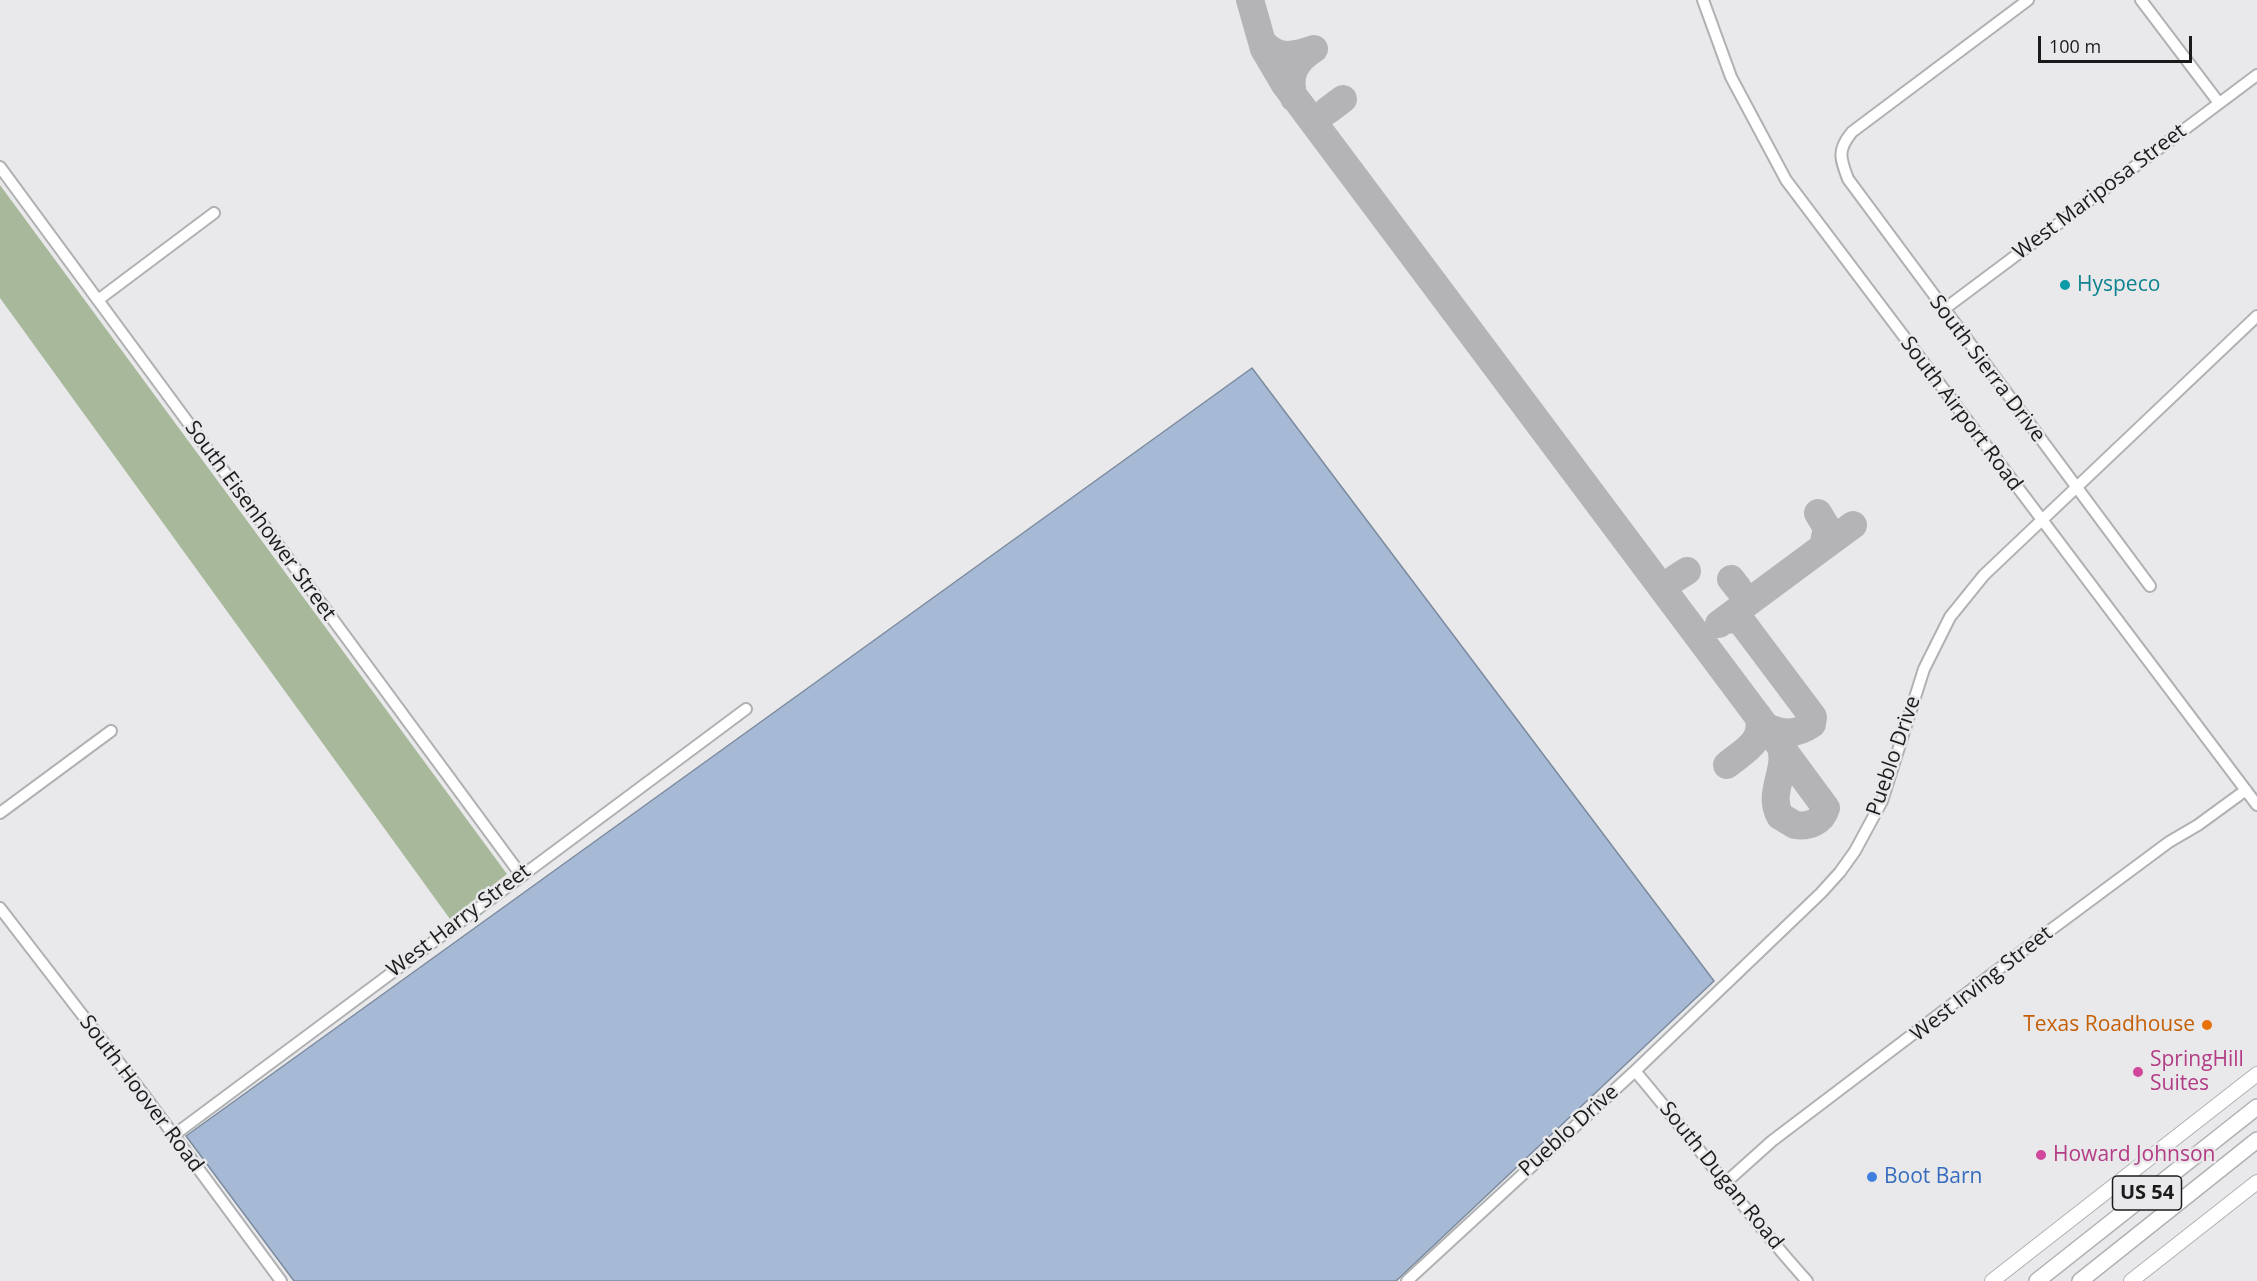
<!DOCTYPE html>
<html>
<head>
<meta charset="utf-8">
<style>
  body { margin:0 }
  #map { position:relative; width:2257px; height:1281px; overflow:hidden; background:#e9e9eb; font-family:"Open Sans",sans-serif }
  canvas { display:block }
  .scale { position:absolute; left:2038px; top:36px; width:154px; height:27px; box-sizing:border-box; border:3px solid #1b1b1c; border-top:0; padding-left:8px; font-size:18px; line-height:21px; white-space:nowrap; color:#1b1b1c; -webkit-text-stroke:4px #e9e9eb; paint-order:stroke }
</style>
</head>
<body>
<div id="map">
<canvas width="2257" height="1281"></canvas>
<div class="scale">100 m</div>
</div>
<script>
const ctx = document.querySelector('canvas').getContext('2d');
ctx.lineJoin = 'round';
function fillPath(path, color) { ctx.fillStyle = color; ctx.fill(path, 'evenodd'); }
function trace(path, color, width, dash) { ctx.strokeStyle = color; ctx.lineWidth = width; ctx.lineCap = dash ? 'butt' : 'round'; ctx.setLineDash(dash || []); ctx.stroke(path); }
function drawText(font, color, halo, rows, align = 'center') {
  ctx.font = font + ' "Open Sans",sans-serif'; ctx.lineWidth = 5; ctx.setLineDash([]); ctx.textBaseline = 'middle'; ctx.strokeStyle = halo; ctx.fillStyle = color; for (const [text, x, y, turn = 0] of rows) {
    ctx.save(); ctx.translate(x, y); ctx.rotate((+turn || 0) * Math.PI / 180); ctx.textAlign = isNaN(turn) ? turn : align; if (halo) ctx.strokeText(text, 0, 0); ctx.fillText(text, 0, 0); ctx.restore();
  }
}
const forest = new Path2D(`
  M0,185L507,874L450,919L0,298Z`);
const water = new Path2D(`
  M1252,368L1714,981L1396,1281H294L186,1136Z`);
const taxiway = new Path2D(`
  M1250,0L1264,49L1284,83L1781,747C1788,771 1767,793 1780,816L1795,825C1809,827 1822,822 1826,808L1781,747
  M1262,42C1278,60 1293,56 1314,49C1295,61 1287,75 1294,98
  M1327,111L1343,99
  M1818,513L1827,528L1823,547L1853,525
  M1676,578L1687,571
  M1731,579L1738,588
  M1726,620L1734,619L1741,621L1813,717L1812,724C1796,735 1783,735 1765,726
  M1719,624L1823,547
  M1727,765C1744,751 1766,741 1758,716`);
const minor = new Path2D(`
  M1703,0L1731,77L1786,180L2257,805
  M2028,0L1852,132C1837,150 1840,158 1848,179L2150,586
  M2141,0L2219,103
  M0,167L521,875
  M98,300L214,213
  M1943,310L2257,75
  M0,813L111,731
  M0,908L144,1095L281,1281
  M1635,1071C1694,1140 1746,1214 1807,1281
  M174,1135L746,709
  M1724,1184L1772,1141L2033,943L2169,842L2198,825L2246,790
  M1407,1281L1635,1071L1821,893L1840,872L1855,851L1882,801L1924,669L1950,617L1984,575L2257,316`);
const major = new Path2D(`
  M1992,1281L2257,1074
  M2131,1281L2257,1182`);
const highway = new Path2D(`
  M2037,1281L2257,1107
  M2080,1281L2257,1140`);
const markers = [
  [2065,285,6,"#0f9aa8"],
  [2207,1025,6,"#e8710a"],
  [2138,1072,6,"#d1479c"],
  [2041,1155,6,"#d1479c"],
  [1872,1177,6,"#3f7fe0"]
];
const shields = [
  [2147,1193,69]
];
const shieldNames = [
  ["US 54",2147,1193]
];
const streetNames = [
  ["West Mariposa Street",2100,192,-37],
  ["South Sierra Drive",1987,369,53],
  ["South Airport Road",1961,414,53],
  ["South Eisenhower Street",260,521,54],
  ["Pueblo Drive",1894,756,-71],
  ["West Harry Street",459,921,-37],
  ["West Irving Street",1982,984,-38],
  ["South Hoover Road",141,1094,53],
  ["Pueblo Drive",1569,1131,-42],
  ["South Dugan Road",1721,1176,51]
];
const cultureNames = [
  ["Hyspeco",2077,285]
];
const foodNames = [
  ["Texas Roadhouse",2195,1025]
];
const hotelNames = [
  ["SpringHill",2150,1060],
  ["Suites",2150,1084],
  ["Howard Johnson",2053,1155]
];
const shopNames = [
  ["Boot Barn",1884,1177]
];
fillPath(forest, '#a8b99b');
fillPath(water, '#a6bad6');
trace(water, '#7c8a9e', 1.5);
trace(taxiway, '#b4b4b6', 28);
trace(minor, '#b0b1b3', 14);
trace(major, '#b0b1b3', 16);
trace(highway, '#b0b1b3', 18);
trace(minor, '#fff', 10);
trace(major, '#fff', 14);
trace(highway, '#fff', 15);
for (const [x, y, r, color] of markers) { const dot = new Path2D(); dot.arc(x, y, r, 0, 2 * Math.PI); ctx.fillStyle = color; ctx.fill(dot); trace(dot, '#e9e9eb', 2); }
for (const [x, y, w] of shields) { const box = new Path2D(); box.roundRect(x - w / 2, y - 17, w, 34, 4.5); ctx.fillStyle = '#e9e9eb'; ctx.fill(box); trace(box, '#1b1b1c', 1.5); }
drawText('bold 20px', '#1b1b1c', null, shieldNames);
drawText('21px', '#1b1b1c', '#e9e9eb', streetNames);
drawText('21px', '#0d838f', '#e9e9eb', cultureNames, 'left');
drawText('21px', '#c56008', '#e9e9eb', foodNames, 'right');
drawText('21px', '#b23c85', '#e9e9eb', hotelNames, 'left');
drawText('21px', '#366cbe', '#e9e9eb', shopNames, 'left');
</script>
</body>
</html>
